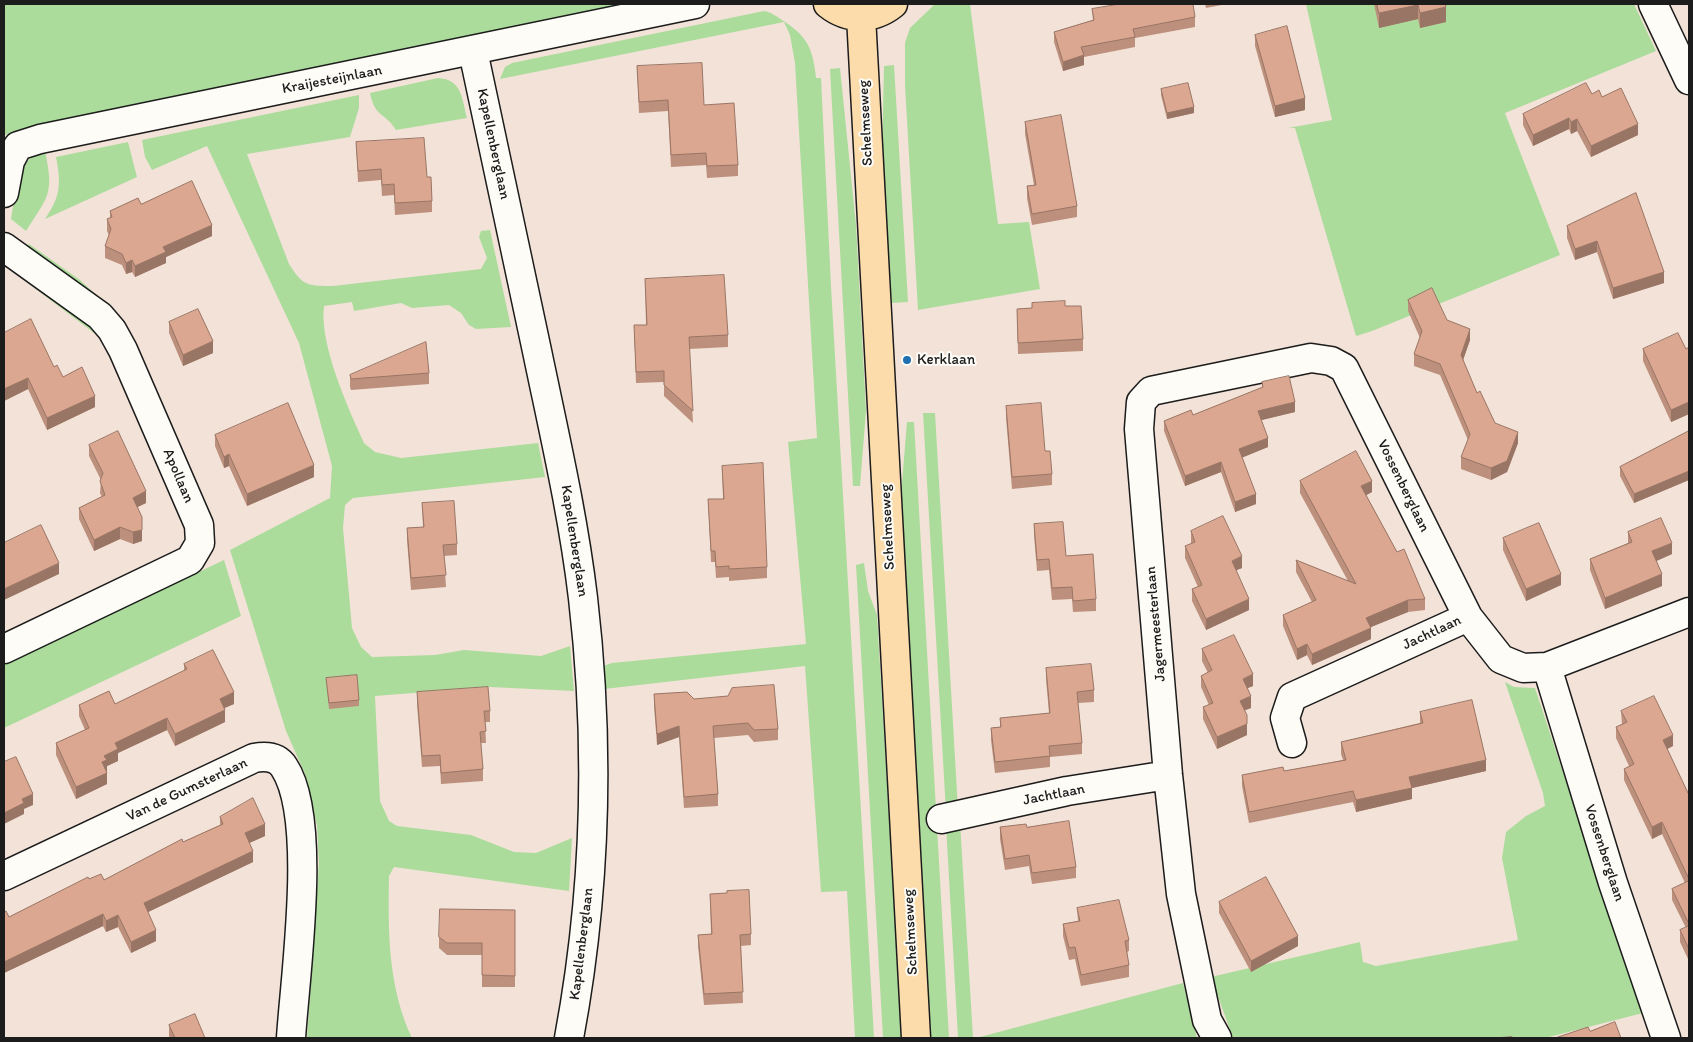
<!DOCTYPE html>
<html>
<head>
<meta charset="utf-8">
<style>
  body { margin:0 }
  #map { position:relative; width:1693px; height:1042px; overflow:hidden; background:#f3e2d8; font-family:Itim,sans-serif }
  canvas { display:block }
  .frame { position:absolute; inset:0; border:5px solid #1c1c1c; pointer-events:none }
</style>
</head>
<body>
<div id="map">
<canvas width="1693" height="1042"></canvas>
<div class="frame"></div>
</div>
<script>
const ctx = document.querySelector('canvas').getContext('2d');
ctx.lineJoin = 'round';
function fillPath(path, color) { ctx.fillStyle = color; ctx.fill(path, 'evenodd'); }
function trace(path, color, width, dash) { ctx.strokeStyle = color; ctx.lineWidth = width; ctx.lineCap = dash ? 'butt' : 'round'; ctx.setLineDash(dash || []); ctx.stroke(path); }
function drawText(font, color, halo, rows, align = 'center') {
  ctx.font = font + ' Itim,sans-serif'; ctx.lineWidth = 4; ctx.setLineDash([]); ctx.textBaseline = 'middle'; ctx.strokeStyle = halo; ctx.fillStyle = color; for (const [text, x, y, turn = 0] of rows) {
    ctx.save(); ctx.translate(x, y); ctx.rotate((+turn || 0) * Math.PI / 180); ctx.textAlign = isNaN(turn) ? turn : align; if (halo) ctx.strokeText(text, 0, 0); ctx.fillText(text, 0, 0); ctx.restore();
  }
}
const green = new Path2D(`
  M4,4H651L4,135Z
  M935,4H970L998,224L1029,222L1040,289L918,310L905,86V43L910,28Z
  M1306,4H1634L1656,51L1505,113L1560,255L1372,331L1356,336L1295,128H1288L1332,120Z
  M764,11C771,12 776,16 782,20C807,36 813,48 816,78H821L831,286L874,1038H855L847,891L821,892L805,666L604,689L603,666L612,663L806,644L788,442L817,438L795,63L790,35L784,22L500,79L505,67L512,63Z
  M894,65L908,302L892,303L888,293L882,157L884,66Z
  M840,68L856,225L866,411L860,486H853L830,69Z
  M438,78C462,79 462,99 467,118L396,130C385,112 375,118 370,93Z
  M359,95V108L350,137L247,154L289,264C303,286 307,286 333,286L481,269L487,258L479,237L481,231L490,230L511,327L476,329L469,325L461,313L449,305L412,308L401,303L354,311L352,302L324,306C319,344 348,408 364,443L375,452L401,458L538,443L545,477L353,498L345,505L343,528L352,628L361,647L372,657L435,655L464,650L541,656L570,646L574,691L490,687L375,696L380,801L389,821L397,826L471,835L514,852L536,853L572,838L569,891L394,867L389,876C388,932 388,987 412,1038H307L319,863L317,826L305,774L286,731L230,550L330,498L332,466L299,343L207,146L152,170L145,157L142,140Z
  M128,142L137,177L45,219C61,196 61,183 56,157Z
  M45,151C54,194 49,195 26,231L11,219C16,194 15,158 45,151Z
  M29,244L80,280L104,302L25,249Z
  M16,267L84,316L106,342L12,271Z
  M923,413H935L958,810L946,812Z
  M907,422H914L949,1038H931L901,495Z
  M224,560L241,616L4,728V665Z
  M864,563L868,591L877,615L902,1038H883L856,565Z
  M1505,682L1514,687L1535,688L1643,1013L1545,1038H1233L1211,977L1360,942L1363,962L1376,966L1518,940L1502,858L1506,832L1526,816L1545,806L1543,793Z
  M960,822L973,1038H958L946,825Z
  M1183,983L1197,1038H976Z`);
const minor = new Path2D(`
  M1653,4L1689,80
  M473,51C494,151 515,251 537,351C554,433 573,514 583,598C600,744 596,893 569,1038
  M4,193L10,161L18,146L40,139L695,4
  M4,247L100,316L112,330L123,350L199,525L200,543L190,560L4,649
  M1547,667L1613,883L1666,1038
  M1292,743L1285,718L1292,697L1468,617
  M941,819L1067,791L1168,775
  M4,876L254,758C265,756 277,756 284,767C318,818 295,975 291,1038
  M1217,1038L1207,1020L1181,894L1168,775L1139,429L1141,402L1151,391L1311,358L1331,361L1344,368L1468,617L1501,659L1523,668L1547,667L1689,612`);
const major = new Path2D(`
  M828,4C848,20 873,20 893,4
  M861,16L916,1038`);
const wall = new Path2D(`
  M1205,4H1227L1206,8Z
  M1374,4H1445L1446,22L1420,28L1418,19L1379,28Z
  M1092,9L1195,17V27L1135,38V47L1084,57V65L1063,71L1054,42V32L1093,20Z
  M1255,35L1305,110L1275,117L1255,46Z
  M637,66L704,105L738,165V176L707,178L706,165L671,167L668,111L639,113Z
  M1161,89L1194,113L1167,119L1161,95Z
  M1592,94L1602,97L1638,135L1591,157L1577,131L1571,134L1569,129L1533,146L1523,125V114Z
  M1025,122L1077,206V217L1032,225L1027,198V186L1034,185L1025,134Z
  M356,142L427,177L432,201V212L395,215L394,195L382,196L381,180L358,182Z
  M1636,193L1664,283L1613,299L1597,252L1575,260L1567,238V226Z
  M141,204L212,236L166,257V263L135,277L132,272L126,274L122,265L105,258V246L109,235L107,231V219L110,218V211Z
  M645,279L728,335V347L689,349L693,423L664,396V382L636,383L634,325H646Z
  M1408,300L1447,320L1470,340L1463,360L1477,393L1495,423L1518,443L1507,472L1491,480L1461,469V457L1468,440L1440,375L1414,366V354L1420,338L1408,311Z
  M1065,306L1083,339V351L1018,354L1017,309Z
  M169,322L213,353L183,366L169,333Z
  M4,333L54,367L63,377L95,407L47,430L28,389L4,401Z
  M1689,347V414L1671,422L1643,361V349H1686Z
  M429,373V384L351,390L350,387V375Z
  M1262,382L1295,412L1261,420L1268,447L1242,457L1256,504L1235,512L1221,472L1185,486L1164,431V421L1193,415L1262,388Z
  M1006,406L1045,451L1052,474V485L1012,489L1006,418Z
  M1689,431V480L1634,503L1620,476V467Z
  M215,435L314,477L247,506L229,466L224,468L215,446Z
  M89,445L146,503L138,507L142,541L133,544L120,539L94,551L79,519V508L102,497L100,493L101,480L89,456Z
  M722,466L767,567V578L729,581V577L716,578L715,562H711L708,499H723Z
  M1300,481L1372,492L1366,495L1397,552L1425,599V610L1408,612L1371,627V639L1312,665L1307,655L1297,660L1283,626V615L1312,602L1296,572V560L1348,581L1300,493Z
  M422,503L457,544V555L444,556L446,587L411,590L407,540V528L423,527Z
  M1034,524L1066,556L1096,599V611L1073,612L1072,599L1052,600L1049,570L1037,571L1034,535Z
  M1191,531L1242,568L1236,570L1249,610L1206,630L1192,601V589L1198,587L1185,558V546L1191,544Z
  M1628,532L1672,554L1656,561L1662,586L1605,609L1590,570V559L1628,543Z
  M1503,538L1561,585L1526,601L1503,550Z
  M1202,649L1253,686L1247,688L1251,708L1245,710L1247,735L1217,749L1203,719V707L1209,705L1201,687V676L1208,673L1202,661Z
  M184,664L234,704L224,708L225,722L175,746L167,730L118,753V761L107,766V784L76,799L56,755V743L85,730L79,716V705L115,704L184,671Z
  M1046,668L1094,690V702L1078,703L1082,743V754L1050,757V767L995,773L991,740V728L1000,727V718L1049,713L1046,679Z
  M326,678L359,700V706L329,709Z
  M417,692L490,711V722H485L486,743H480L483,769V781L441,784L440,766L422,767L417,704Z
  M654,694L694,699L778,729V740L754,742L748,735L714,738L718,794V806L684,808L679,737L657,745L654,706Z
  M1621,711L1673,746L1667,749L1689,795V961L1680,942V930L1686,928L1672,900V889L1685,883L1662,834L1652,839L1624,780V769L1629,766L1616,738V727L1622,724Z
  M1420,712L1486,771L1412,788V799L1356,812L1353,802L1249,823L1242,786V775L1284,771L1343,760L1341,754V742L1420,723Z
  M220,817L265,836L249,843L253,862L148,912L156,941L131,953L118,927L106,932L103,926L4,973V912L9,917L89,879L104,880L183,842L220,825Z
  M1000,827H1027L1076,867V878L1032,884L1029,866L1005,870L1000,839Z
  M710,894L751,934V945L741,946L743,1003L704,1005L698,946V935L711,934Z
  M1219,902L1298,946L1251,972L1219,913Z
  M1077,908L1129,940V951L1127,952L1129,965V977L1081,986L1075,959L1069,960L1063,936V924L1078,921Z
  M515,910V987H482V955H447L439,948V937Z
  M169,1025L205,1038H170L169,1036Z`);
const shadedWall = new Path2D(`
  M1418,5V19L1379,28V13Z
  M1446,7V22L1420,28V13Z
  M1084,55V65L1063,71V62Z
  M1305,98V110L1275,117V106Z
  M1194,107V113L1167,119V113Z
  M1569,118V129L1533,146V135Z
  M1577,119V131L1571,134V122Z
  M1638,124V135L1591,157V146Z
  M212,225V236L166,257V263L135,277V266L163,247Z
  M1597,241V252L1575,260V249Z
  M132,260V272L126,274V263Z
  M1664,272V283L1613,299V288Z
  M1470,329V340L1461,366V355Z
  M213,341V353L183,366V355Z
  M28,378V389L4,401V389Z
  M95,396V407L47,430V418Z
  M1295,402V412L1258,421V411Z
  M1689,402V414L1671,422V410Z
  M1518,432V443L1507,472L1491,480V468Z
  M1268,438V447L1239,459V449Z
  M229,454V466L224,468V457Z
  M1221,462V472L1185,486V476Z
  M314,465V477L247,506V494Z
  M1689,471V480L1634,503V494Z
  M1372,481V492L1361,498V486Z
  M146,491V503L133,509V498Z
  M1256,494V504L1235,512V502Z
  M142,517V541L133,544V532Z
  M120,527V539L94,551V540Z
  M1672,543V554L1652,563V551Z
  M1242,556V568L1232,572V561Z
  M59,563V574L4,600V589Z
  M1561,574V585L1526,601V589Z
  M1662,574V586L1605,609V598Z
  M1249,599V610L1206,630V619Z
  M1408,600V612L1366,629V618Z
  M1371,628V639L1312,665V654Z
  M1307,644V655L1297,660V649Z
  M1253,674V686L1243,690V679Z
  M234,692V704L220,710V699Z
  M1251,696V708L1240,712V701Z
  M225,710V722L175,746V734Z
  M167,718V730L118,753V761L107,766V772L102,762L104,756L115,743Z
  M1247,724V735L1217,749V737Z
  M679,726V737L657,745V734Z
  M1673,735V746L1663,751V740Z
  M1486,760V771L1412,788V799L1356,812V800L1409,777Z
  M107,773V784L76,799V787Z
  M33,794V805L24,809V814L4,824V813L22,799Z
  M1662,822V834L1652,839V827Z
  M265,824V836L245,845V833Z
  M253,851V862L144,914V903Z
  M103,914V926L4,973V962Z
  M118,915V927L106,932V921Z
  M156,930V941L131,953V942Z
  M1298,936V946L1251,972V961Z`);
const building = new Path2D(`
  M1120,4H1193L1195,17L1133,29L1135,37L1081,47L1084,55L1063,62L1054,32L1094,20L1092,9Z
  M1377,4H1445L1446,7L1420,13L1418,5L1379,13Z
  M1287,26L1305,98L1275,106L1255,35Z
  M702,63L704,105L734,103L738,165L707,166L706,153L671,155L668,100L639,102L637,66Z
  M1188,83L1194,107L1167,113L1161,89Z
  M1586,83L1592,94L1599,90L1602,97L1621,88L1638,124L1591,146L1577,119L1571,122L1569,118L1533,135L1523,114Z
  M1061,115L1077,206L1032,214L1027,186L1036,185L1025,122Z
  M424,138L427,177H431L432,201L395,203L394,184L382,185L381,169L358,171L356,142Z
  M192,181L212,225L163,247L166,252L135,266L132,260L126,263L122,254L105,246L111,229L107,219L112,217L110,211L138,198L141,204Z
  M1636,193L1664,272L1613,288L1597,241L1575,249L1567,226Z
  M724,275L728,335L689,337L693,411L664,385V371L636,372L634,325H647L645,279Z
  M1432,288L1447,320L1470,329L1461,355L1477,393L1480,391L1495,423L1518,432L1507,461L1491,468L1461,457L1470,434L1440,364L1414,354L1422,331L1408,300Z
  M1065,301V306H1081L1083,339L1018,343L1017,309L1032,308V303Z
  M198,309L213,341L183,355L169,322Z
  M31,319L54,367L57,365L63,377L82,367L95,396L47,418L28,378L4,389V333Z
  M1678,333L1686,349L1689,347V402L1671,410L1643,349Z
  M426,342L429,373L351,379L350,375Z
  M1289,376L1295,402L1258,411L1268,438L1239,449L1256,494L1235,502L1221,462L1185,476L1164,421L1191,410L1193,415L1263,387L1262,382Z
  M288,403L314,465L247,494L229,454L224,457L215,435Z
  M1041,403L1045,451H1050L1052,474L1012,477L1006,406Z
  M118,431L146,491L133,498L142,517V530L133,532L120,527L94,540L79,508L105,495L100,481L103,473L89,445Z
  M1689,431V471L1634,494L1620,467Z
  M1356,451L1372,481L1361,486L1397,552L1404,549L1425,599L1408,600L1366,618L1371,628L1312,654L1307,644L1297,649L1283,615L1316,600L1296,560L1356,584L1300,481Z
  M763,463L767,567L729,569V566L716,567L715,551H711L708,499H724L722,466Z
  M454,501L457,544L443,545L446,575L411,578L407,528L424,527L422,503Z
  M1223,516L1242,556L1232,561L1249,599L1206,619L1192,589L1202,585L1185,546L1195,542L1191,531Z
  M1661,518L1672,543L1652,551L1662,574L1605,598L1590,559L1632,542L1628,532Z
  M1063,522L1066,556L1093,554L1096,599L1073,601L1072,587L1052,588L1049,559L1037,560L1034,524Z
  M1539,523L1561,574L1526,589L1503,538Z
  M41,525L59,563L4,589V543Z
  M1234,635L1253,674L1243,679L1251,696L1240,701L1247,715V724L1217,737L1203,707L1213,703L1201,676L1212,670L1202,649Z
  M213,650L234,692L220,699L225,710L175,734L167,718L115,743L118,749L104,756L107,760L102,762L107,773L76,787L56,743L89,728L79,705L109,691L115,704L187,669L184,664Z
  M1091,664L1094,690L1077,692L1082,743L1049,746L1050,756L995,762L991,728L1001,727L1000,718L1050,713L1046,668Z
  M357,675L359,700L329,703L326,678Z
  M774,685L778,729L754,730L748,723L713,726L718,794L684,797L679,726L657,734L654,694L687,692L694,699L728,696L732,688Z
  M488,687L490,711H484L486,731L480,732L483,769L441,773L440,755L422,756L417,692Z
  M1654,696L1673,735L1663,740L1689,795V879L1662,822L1652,827L1624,769L1634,764L1616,727L1627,722L1621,711Z
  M1472,700L1486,760L1409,777L1412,788L1356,800L1353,791L1249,812L1242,775L1283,767L1284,771L1346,760L1341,742L1423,723L1420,712Z
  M16,757L33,794L22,799L24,803L4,813V762Z
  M253,798L265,824L245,833L253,851L144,903L156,930L131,942L118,915L106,921L103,914L4,962V912L6,911L9,917L88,877L89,879L101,874L104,880L182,839L183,842L223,824L220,817Z
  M1069,821L1076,867L1032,873L1029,855L1005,859L1000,827L1026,824L1027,827Z
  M1266,877L1298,936L1251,961L1219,902Z
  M1689,881V924L1672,889Z
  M749,890L751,934L740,935L743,992L704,994L698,935L712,934L710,894L727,893V891Z
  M1119,900L1129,940L1125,941L1129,965L1081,975L1075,947L1069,948L1063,924L1080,921L1077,908Z
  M440,909L515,910V976L482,975V943H447L439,937Z
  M1689,926V949L1680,930Z
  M195,1014L205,1038H175L169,1025Z
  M1615,1022L1621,1038H1555L1588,1027L1590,1031Z
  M1512,1037V1038H1496Z`);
const markers = [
  [907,360,5,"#1f6fb2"]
];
const streetNames = [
  ["Kraijesteijnlaan",332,80,-11],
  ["Schelmseweg",866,123,-93],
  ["Kapellenberglaan",493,144,78],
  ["Apollaan",178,476,67],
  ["Vossenberglaan",1403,486,64],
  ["Schelmseweg",888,527,-93],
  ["Kapellenberglaan",574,541,81],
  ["Jagermeesterlaan",1156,624,-95],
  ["Jachtlaan",1432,633,-25],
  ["Van de Gumsterlaan",187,790,-25],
  ["Jachtlaan",1054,795,-11],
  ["Vossenberglaan",1604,853,72],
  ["Schelmseweg",911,932,-93],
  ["Kapellenberglaan",582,944,-83]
];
const poiNames = [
  ["Kerklaan",917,360]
];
fillPath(green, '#acdc9c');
trace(minor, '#1c1c1c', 31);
trace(major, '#1c1c1c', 31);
trace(minor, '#fdfcf7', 28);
trace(major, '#fddcac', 28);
fillPath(wall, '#bc907c');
fillPath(shadedWall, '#997565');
fillPath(building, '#dba790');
trace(building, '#997565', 1);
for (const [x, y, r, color] of markers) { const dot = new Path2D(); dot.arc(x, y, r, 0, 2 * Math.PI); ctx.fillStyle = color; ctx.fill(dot); trace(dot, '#fdfcf7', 2); }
drawText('15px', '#1c1c1c', '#fdfcf7', streetNames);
drawText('15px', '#1c1c1c', '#fdfcf7', poiNames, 'left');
</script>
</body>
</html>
